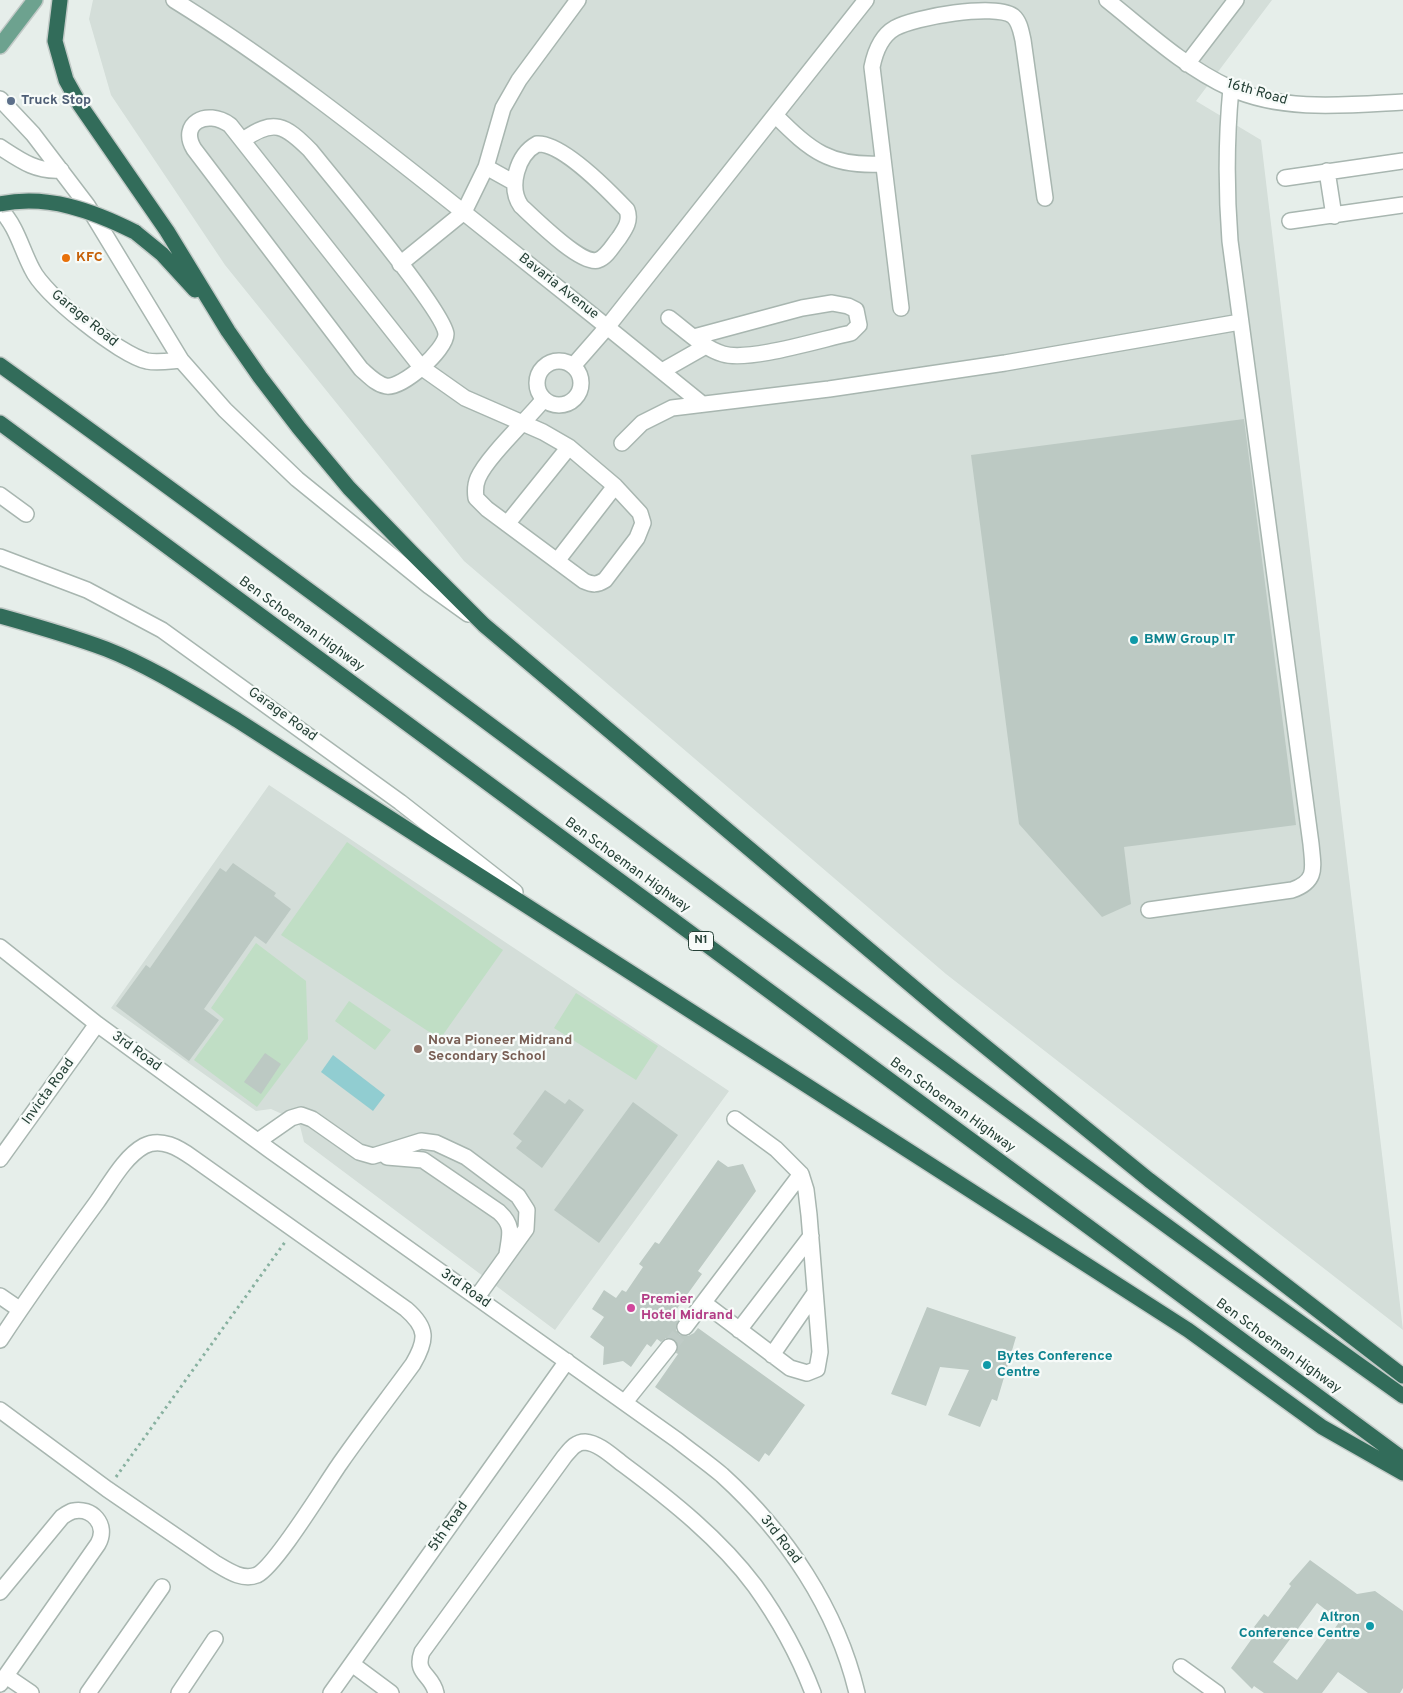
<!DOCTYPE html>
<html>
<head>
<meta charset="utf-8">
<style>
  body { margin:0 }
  canvas { display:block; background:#e6eeea }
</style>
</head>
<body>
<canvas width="1403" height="1693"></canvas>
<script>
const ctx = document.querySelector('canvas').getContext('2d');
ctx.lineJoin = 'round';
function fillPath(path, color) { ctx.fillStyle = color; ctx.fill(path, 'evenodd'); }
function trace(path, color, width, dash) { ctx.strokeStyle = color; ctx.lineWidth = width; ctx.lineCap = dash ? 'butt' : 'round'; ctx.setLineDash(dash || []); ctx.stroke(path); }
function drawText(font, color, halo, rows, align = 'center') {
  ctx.font = font + ' Overpass,sans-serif'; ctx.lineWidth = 4.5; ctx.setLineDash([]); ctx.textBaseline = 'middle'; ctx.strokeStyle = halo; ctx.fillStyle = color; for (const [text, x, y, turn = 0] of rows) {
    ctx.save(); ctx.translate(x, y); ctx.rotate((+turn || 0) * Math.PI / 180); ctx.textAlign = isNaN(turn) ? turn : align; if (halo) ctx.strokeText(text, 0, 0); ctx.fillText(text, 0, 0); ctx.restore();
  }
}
const built = new Path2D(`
  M93,0H1272L1196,101L1261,140L1403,1330L946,974L464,561L225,265L111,95L89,19Z
  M269,785L729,1091L555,1330L304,1142L300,1126L291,1118L271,1109L256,1111L111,1008Z`);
const green = new Path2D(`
  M347,842L503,950L440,1039L281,935Z
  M256,943L306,981L308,1039L257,1107L194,1060L224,1019L211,1008Z
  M576,993L658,1046L636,1080L554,1028Z
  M349,1001L391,1030L375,1050L335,1021Z`);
const water = new Path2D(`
  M333,1055L385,1095L373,1111L321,1072Z`);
const building = new Path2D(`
  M1244,419L1296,825L1124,847L1131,904L1102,917L1019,824L971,455Z
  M233,863L276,893L274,896L291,909L266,944L255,936L204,1009L219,1020L189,1061L116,1006L146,965L150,968L220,868L226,872Z
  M265,1053L281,1064L261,1094L244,1082Z
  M545,1090L565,1104L569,1099L584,1110L542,1168L516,1148L522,1141L513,1134Z
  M633,1102L678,1135L599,1243L554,1210Z
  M718,1160L728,1167L743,1164L756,1191L698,1271L702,1274L671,1317L678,1321L676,1330L680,1335L688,1336L694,1333L698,1328L805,1405L769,1456L765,1453L759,1462L655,1387L678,1354L676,1353L678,1344L674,1339L666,1338L661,1342L657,1339L651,1347L647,1344L631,1367L623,1361L603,1365L604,1347L590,1337L604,1317L592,1309L604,1290L616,1298L622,1290L626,1292L643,1267L639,1264L655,1242L659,1244Z
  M927,1307L1016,1337L997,1401L992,1399L980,1427L948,1415L969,1370L940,1367L926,1406L891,1394Z
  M1310,1560L1357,1594L1375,1591L1403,1611V1688L1400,1693H1368L1338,1672L1322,1693H1264L1254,1686L1252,1689L1231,1668L1258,1630L1254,1627L1264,1614L1268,1617L1291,1586L1289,1584ZM1317,1603L1340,1621L1297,1680L1273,1662Z`);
const minorTunnel = new Path2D(`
  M669,1347L685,1327`);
const path = new Path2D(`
  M116,1477L285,1242`);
const minor = new Path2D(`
  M174,0C274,62 365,134 457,207C539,272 620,337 701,403
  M1107,0C1146,31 1184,67 1230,88C1283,112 1347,105 1403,102
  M1187,64L1236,0
  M0,99L33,134L87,205L181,360L225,410L297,479L429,586L468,614
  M775,115C811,151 830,167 883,164
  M243,140C274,118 285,125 310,150C331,176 445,312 446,334C446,350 402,389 386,386C376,384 368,375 361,369L194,149C179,124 206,108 230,125L421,367L465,398L543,432L569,447L615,486L640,513L643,523L637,538L605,580C597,585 593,585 584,581L487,509L476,498C475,491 475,485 478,478C487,457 528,419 544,399
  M537,144C562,142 610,192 627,210C631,221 625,229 619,238C613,245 607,257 598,260C582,266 534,218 521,206C508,187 517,155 537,144Z
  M0,147C20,160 36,172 61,170
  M486,167L513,182
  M1327,171L1334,216
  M1285,178L1403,161
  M0,209C17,227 21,248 32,269C44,295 120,355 147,361C158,363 169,361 181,360
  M1290,221L1403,205
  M400,264L464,212L486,167L503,108L519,80L578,0
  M901,308L872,67C875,52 881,36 895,28C914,17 995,3 1013,16C1020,22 1021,32 1023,40L1045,198
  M669,318C685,330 703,348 723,354C749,362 822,339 851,333L859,325L856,310L848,306L832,303L802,308L694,337
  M537 383a22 22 0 1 1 44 0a22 22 0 1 1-44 0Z
  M573,366L608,326L866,0
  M662,371L706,346
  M622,443L642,423L672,408L829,389L1005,363L1240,322
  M0,495L26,514
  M507,524L569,447
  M0,557L87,590L162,630L400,802L515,892
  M557,561L615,486
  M1149,910L1292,890C1318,881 1313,867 1311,844L1230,241C1226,189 1226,140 1231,88
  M0,947L97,1024L271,1151L677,1440C692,1452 708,1463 722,1475C786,1533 837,1609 857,1693
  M258,1141L291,1118L301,1115L312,1119L359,1152L373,1156L421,1141L436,1143L466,1157L518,1196L527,1210L526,1229L477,1297
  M387,1157L423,1160L499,1212C514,1226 510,1234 507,1254
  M0,1159L97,1024
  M0,1296L19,1309
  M704,1303L790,1368L807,1373L817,1369L820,1352L809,1215L806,1190L801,1174
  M685,1327L801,1174L776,1149L735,1119
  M739,1330L811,1236
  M0,1340C31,1293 64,1247 97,1202C110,1184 124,1157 144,1146C161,1137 179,1148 193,1158L406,1309C428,1328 427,1340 413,1364C389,1397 364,1429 341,1462C326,1483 276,1566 257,1575C242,1581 227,1570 215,1563L107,1489L0,1410
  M772,1355L815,1293
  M625,1402L669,1347
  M0,1592L62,1517C65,1515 69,1512 73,1511C91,1507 109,1524 98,1544L0,1684
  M352,1664L391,1693
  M1181,1667L1217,1693
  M6,1676L31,1693
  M88,1693L162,1587
  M179,1693L215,1639
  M331,1693L567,1361
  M436,1693C432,1674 414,1674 422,1652L564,1457C570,1450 575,1442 585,1442C599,1443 613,1457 624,1465C671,1500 720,1539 755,1586C778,1618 799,1656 813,1693`);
const major = new Path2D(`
  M0,46L35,0`);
const highway = new Path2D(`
  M60,0L55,41L66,80L80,105L167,231L228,331L260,377L299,428L349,488L411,552L484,625L944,1013L1149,1180L1403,1376
  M135,232L162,254L195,290
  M0,365C471,704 930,1060 1403,1396
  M0,423L1403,1459
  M0,616C36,626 71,636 106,649C152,667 195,695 237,720L1188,1330L1322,1427L1403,1473`);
const highwayBridge = new Path2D(`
  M0,204C48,194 93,211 135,232`);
const markers = [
  [11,101,5,"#5c6f8a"],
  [66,258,5,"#e8710a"],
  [1134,640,5,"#0f9aa8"],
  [418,1049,5,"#8d6e63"],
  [631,1308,5,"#d1479c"],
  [987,1365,5,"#0f9aa8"],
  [1370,1626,5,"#0f9aa8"]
];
const shields = [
  [701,941,25]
];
const shieldNames = [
  ["N1",701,941]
];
const streetNames = [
  ["16th Road",1257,93,16],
  ["Bavaria Avenue",558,287,38],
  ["Garage Road",84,319,39],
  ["Ben Schoeman Highway",301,625,36],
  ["Garage Road",282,715,36],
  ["Ben Schoeman Highway",627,866,36],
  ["3rd Road",136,1052,36],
  ["Invicta Road",49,1092,-54],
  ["Ben Schoeman Highway",952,1106,36],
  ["3rd Road",465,1289,35],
  ["Ben Schoeman Highway",1278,1347,36],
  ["5th Road",449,1527,-55],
  ["3rd Road",780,1540,52]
];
const serviceNames = [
  ["Truck Stop",21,101]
];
const foodNames = [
  ["KFC",76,258]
];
const cultureNames = [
  ["BMW Group IT",1144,640],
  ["Bytes Conference",997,1357],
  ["Centre",997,1373],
  ["Altron",1360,1618,"right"],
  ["Conference Centre",1360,1634,"right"]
];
const educationNames = [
  ["Nova Pioneer Midrand",428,1041],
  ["Secondary School",428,1057]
];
const hotelNames = [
  ["Premier",641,1300],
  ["Hotel Midrand",641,1316]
];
fillPath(built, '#d4ded9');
fillPath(green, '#c0dec5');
fillPath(water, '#91cdd1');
fillPath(building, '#bcc9c3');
trace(minorTunnel, '#bfcbc6', 15, [15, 8]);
trace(minor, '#a8b6b0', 18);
trace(major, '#c2cac7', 18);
trace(highway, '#c2cac7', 18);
trace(path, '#88b1a0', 3, [2.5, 4]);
trace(minor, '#fff', 15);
trace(major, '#6da28f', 15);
trace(highway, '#326c5a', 15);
trace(highwayBridge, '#c2cac7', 18, []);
trace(highwayBridge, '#326c5a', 15);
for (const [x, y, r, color] of markers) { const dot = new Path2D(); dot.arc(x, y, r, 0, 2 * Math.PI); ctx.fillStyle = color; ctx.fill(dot); trace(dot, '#f7fbf9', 2); }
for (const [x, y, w] of shields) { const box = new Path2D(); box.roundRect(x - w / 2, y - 9.5, w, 19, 4); ctx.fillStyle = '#f7fbf9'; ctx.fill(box); trace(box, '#254036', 1); }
drawText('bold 12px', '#254036', null, shieldNames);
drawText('14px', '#254036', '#f7fbf9', streetNames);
drawText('bold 14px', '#4e5e75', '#f7fbf9', serviceNames, 'left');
drawText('bold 14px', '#c56008', '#f7fbf9', foodNames, 'left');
drawText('bold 14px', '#0d838f', '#f7fbf9', cultureNames, 'left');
drawText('bold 14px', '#785e54', '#f7fbf9', educationNames, 'left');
drawText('bold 14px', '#b23c85', '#f7fbf9', hotelNames, 'left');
</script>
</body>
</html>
